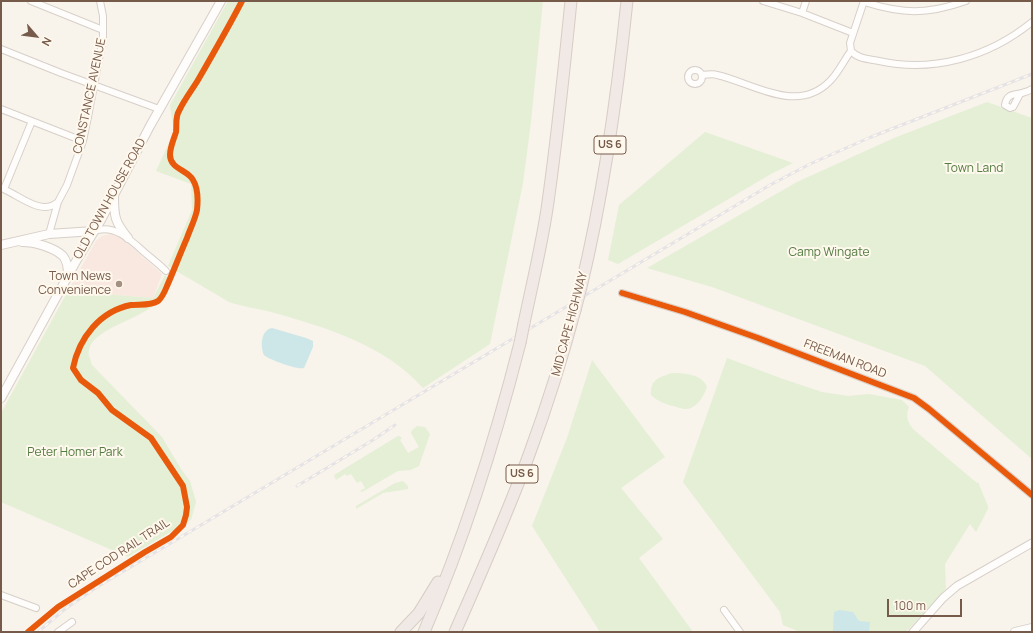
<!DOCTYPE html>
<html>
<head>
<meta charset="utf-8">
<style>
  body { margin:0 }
  #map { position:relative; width:1033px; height:633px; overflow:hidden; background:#f8f3eb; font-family:Manrope,sans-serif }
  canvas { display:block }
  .frame { position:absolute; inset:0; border:2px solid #775b4a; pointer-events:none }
  .north { position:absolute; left:16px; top:16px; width:40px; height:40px; -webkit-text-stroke:3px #fff8ed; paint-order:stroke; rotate:118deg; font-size:11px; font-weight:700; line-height:16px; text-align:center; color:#775b4a }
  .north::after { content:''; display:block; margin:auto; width:14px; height:18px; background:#775b4a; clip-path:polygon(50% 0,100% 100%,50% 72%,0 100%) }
  .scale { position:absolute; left:887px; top:599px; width:75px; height:18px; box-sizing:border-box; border:2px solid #775b4a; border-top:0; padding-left:5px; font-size:12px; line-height:14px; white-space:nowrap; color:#775b4a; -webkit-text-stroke:3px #fff8ed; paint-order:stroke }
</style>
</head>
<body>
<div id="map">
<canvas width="1033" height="633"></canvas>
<div class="frame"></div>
<div class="north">N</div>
<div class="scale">100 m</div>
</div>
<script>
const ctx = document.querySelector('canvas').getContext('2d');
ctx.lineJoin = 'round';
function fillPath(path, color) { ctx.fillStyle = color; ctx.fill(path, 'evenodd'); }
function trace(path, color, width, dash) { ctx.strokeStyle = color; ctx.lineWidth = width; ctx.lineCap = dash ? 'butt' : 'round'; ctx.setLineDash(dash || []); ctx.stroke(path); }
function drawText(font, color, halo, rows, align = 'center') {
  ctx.font = font + ' Manrope,sans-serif'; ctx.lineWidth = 4; ctx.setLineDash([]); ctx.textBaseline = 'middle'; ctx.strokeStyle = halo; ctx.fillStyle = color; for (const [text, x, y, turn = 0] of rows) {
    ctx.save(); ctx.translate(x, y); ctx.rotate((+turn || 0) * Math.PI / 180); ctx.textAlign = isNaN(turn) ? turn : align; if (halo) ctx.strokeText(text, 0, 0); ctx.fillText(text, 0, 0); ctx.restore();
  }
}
const commercial = new Path2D(`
  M111,234L120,237L162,274L153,298L68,291L96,241L102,236Z`);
const green = new Path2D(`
  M228,1H543L531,122L523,183L490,344L423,388C385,345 325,327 271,312C257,308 243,307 229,302L168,266L192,210L191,184L156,171L174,132L170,105Z
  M987,102L1032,118V459L925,366L712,287L647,268L797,182L894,138Z
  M705,132L793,163L771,174L618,264L608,260L619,205Z
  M165,275L171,281C168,319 84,323 89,356C90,359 91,362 92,365L162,437L181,469L190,481L196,502L191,520L128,557L1,502V413L68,291L153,298Z
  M727,358L783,379L822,392L848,396L869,394L902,400L909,407C905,417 908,423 914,430L977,483L978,482L988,506V509L976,532L970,524L945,564L946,589L906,632H800L783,625L780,612L683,482Z
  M592,360L665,457L621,488L663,539L639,558L693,632H600L532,526L567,438Z
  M672,373C684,373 702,374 707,387C704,396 696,409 686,409C682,409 678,407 673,406C665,404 657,401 651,395C650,379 660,377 672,373Z
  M417,426L425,427L430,434L419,466L411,470L398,471L362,492L360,491L365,488L361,481L357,483L351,474L347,476L345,474L336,480L334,475L398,436H399L402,438L400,440L408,453L419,447L411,433L412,430Z
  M403,481L408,486V489L383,493L356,509V506L395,483Z`);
const water = new Path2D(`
  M272,328L306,338L313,341V347L304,368C297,370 270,360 264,355C260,346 261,330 272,328Z
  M839,610L853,612L859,621L870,622L869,632H834L833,631L834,612Z`);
const minor = new Path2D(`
  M31,1L103,30
  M763,1L802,13L853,33
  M864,1L850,43L851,51C858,59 869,59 879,61C933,73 989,57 1032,22
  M864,2C903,14 926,15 966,1
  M802,13L806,1
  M1,49L61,73L159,109
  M688 77a7 7 0 1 1 14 0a7 7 0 1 1-14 0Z
  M702,75C707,75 713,73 717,75C753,83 797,115 830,81C839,72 844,60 851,51
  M1020,94L1013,107L1010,108L1005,105C1007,93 1014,95 1022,93C1026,92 1029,91 1032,89
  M1,109L83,141
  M1,188C18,194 41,217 58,202
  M4,189L32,121
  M94,231C114,224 130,239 144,252C151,258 159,264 166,271
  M49,234L58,202L67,185L83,141L88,117L103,38V16L100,1
  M622,293L685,312L758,338L914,398L929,409L1032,495
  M1,595L36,608
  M724,610L740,632
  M58,632L72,622`);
const tertiary = new Path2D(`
  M913,632L943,598L957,586L1032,543`);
const secondary = new Path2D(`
  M114,197C114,217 115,222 128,238
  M22,242C35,242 53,247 63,256C67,261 68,268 68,274
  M1,245L49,234L94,231
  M1,398L75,263L101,220L150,126L221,1
  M1015,632L1032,628`);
const motorway = new Path2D(`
  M581,287C604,192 617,98 627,1
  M524,323C532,285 541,248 547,209C557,140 564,71 571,1
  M401,632L419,613L438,582
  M424,632C464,539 495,441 520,343
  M455,632C481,573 508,513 530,452C547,406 562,358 575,310`);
const rail = new Path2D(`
  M297,486L373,440L395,425
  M38,632L65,609L97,587L181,537L770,185L810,164L871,137L1032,74`);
const motorwayBridge = new Path2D(`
  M575,310L581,287
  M520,343L524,323`);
const cycleway = new Path2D(`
  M622,293L685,312L758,338L914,398L929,409L1032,495
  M28,632L58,607L145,552L171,537L183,525L186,515L187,507L183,486L151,438L112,410L98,393L81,380L73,368C79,338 100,311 131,305C139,304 151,306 158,301C162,298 165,291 167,286C174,270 180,254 187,238C190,229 195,220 197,210C198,201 198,188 193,180C188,170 170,169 170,155C170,147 174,139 176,132C177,125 175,117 179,111C184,100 192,90 198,80C213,54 228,28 242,1`);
const markers = [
  [119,284,4,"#a49082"]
];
const shields = [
  [610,145,32],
  [522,474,32]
];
const shieldNames = [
  ["US 6",610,145],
  ["US 6",522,474]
];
const streetNames = [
  ["CONSTANCE AVENUE",90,96,-78],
  ["OLD TOWN HOUSE ROAD",110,199,-61],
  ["MID CAPE HIGHWAY",570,324,-75],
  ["FREEMAN ROAD",845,359,21],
  ["CAPE COD RAIL TRAIL",119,554,-33]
];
const parkNames = [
  ["Town Land",974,169],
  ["Camp Wingate",829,253],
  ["Peter Homer Park",75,453]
];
const poiNames = [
  ["Town News",111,277],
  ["Convenience",111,291]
];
fillPath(commercial, '#f8e8df');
fillPath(green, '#e4efd6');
fillPath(water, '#cde6e8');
trace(minor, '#d7d0c9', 8);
trace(tertiary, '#d7d0c9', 9);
trace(secondary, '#d7cfc8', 10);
trace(motorway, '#d7cdc6', 13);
trace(minor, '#fefdfc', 6);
trace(tertiary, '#fefdfc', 7);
trace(secondary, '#fefdfc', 8);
trace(motorway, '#f1e9e5', 11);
trace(rail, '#e5e3e5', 3);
trace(rail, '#fff8ed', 1.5, [4.5]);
trace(motorwayBridge, '#d7cdc6', 13, []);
trace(motorwayBridge, '#f1e9e5', 11);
trace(cycleway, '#e8590c', 6);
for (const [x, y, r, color] of markers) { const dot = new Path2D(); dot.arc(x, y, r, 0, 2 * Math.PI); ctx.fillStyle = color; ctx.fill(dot); trace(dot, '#fff8ed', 1.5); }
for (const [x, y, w] of shields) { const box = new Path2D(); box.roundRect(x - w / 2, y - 9, w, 18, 3); ctx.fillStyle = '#fff8ed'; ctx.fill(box); trace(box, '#775b4a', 1); }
drawText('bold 11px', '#775b4a', null, shieldNames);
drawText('12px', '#775b4a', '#fff8ed', streetNames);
drawText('12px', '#537c42', '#fff8ed', parkNames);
drawText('12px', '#775b4a', '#fff8ed', poiNames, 'right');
</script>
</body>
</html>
